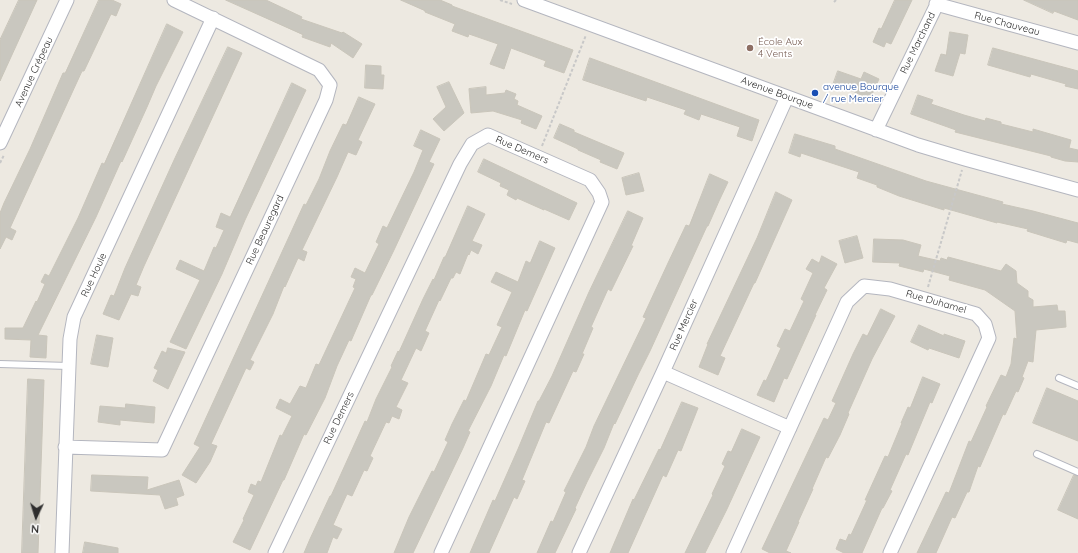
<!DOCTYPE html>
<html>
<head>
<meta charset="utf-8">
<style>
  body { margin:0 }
  #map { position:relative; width:1078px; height:553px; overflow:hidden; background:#ede9e1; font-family:Quicksand,sans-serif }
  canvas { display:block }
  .north { position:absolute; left:16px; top:497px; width:40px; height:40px; -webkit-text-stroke:3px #fff; paint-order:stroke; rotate:184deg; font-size:11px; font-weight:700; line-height:16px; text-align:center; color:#2d2d2d }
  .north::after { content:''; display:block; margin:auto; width:14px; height:18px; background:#2d2d2d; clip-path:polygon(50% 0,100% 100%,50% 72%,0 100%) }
</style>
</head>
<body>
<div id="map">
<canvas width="1078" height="553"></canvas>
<div class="north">N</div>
</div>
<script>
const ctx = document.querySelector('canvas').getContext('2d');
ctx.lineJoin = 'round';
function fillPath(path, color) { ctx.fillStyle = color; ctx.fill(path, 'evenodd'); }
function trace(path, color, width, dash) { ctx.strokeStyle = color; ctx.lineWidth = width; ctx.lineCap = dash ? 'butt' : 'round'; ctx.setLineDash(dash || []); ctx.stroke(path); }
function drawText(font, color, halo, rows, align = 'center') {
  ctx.font = font + ' Quicksand,sans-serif'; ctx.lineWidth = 3.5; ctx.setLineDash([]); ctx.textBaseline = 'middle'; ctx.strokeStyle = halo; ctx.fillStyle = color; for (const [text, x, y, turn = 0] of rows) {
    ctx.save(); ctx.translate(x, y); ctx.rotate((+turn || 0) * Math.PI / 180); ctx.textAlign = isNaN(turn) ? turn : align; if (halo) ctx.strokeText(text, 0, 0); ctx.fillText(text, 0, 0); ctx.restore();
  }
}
const building = new Path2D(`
  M19,0H37L0,81V40Z
  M99,0H112L121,4L116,16L111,14L84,71H82L10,228L16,231L12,240L6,237L0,249V213L4,203L30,149L63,73H65Z
  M226,0H266L302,17L301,19L342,33L343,32L362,44L353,58L331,43L330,47L302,37L303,35Z
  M401,0H440L452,5V6L573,50L564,73L544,66L546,61L511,48L504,69L490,64L498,44L469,34L468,37L452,31L455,24L425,12V11Z
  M895,0H912L891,44L886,42L884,47L873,42L879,28L881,29Z
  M1024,0H1078V20L1054,11L1053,13Z
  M167,24L183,32L156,86L147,107L122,162L121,161L96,217L38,335L47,336L46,358L30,357L31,340L5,339V328H23L36,301L37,302L45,284L41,282L45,274L49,276L78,218L102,163L104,164Z
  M950,32L968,35L965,54L960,53L953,76L935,71L941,54L946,55Z
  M228,47L242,53L144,266L136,285L141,287L138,296L131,294L119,320L103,314L111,295L114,296L125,268L175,158Z
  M993,48L1078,71V89L1065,86L1066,84L1031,74L1030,77L988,65Z
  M590,58L759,120L752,141L737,136L740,127L701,114L699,120L684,114L686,110L647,97L646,101L583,80Z
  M366,65L381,66V75H384L383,89L365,88Z
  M838,71L861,79L864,72L879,79L870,99L850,90L833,85Z
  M449,82L464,113L444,131L433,119L446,107L437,87Z
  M292,83L306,90L245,220L222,274L186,349L170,342L200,280L176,269L180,260L204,271L214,247L216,248L224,230L216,227L221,213L230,217Z
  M486,87V95L505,93L506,90L516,94L514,99L518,101L517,105L542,116L536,129L521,123L522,120L493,111L471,113L469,89Z
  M918,95L933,100L931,104L964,115L985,121L986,118L1001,122V124L1033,132V129L1071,140L1069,148L1078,150V162L1065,161L1051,157V156L955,132L956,130L911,114Z
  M359,97L375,104L358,140L362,142L356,155L348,152L337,177L302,250L307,252L304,261L298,258L285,287L284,286L273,314L250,360L254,362L250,370L246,368L211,444L217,446L210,462L196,483L182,475L200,447L194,444L304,204L306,205L319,179L330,151L343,124L346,125Z
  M560,124L574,130V132L624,153L617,169L600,162L601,160L578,150V149L554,138Z
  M421,130L440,139L429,162L434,164L394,250L372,295H371L351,341L349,340L337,366L325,398L306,435L304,434L284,480H283L250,550L233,542L244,520L243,519L254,495L248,492L251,484L256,486L258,481L261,482L280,435L282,436L292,416L276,408L280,399L290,404L300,386L306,388L316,364L319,365L355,288L353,287L356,279L351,277L355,268L365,273L379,244L376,242L383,226L387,228L414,172L423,150L414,146Z
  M795,134L835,146V149L926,181L1003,202L1002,204L1033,211L1078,223V243L1067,240L1066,243L1027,231L1028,229L997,222V223L944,208V210L899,196L877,187V185L857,178L859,172L801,153L800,157L789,153Z
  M484,159L577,203L569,220L544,209V210L517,198L516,200L507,195L509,190L500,186L501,183L478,172Z
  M639,173L644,191L626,195L622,178Z
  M710,174L728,182L719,201L708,226H707L650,351L638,375L615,424L614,423L604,448L587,482L575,508L576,509L555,553H537L551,521L553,522L566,492L564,491L586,447L594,426L646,318L643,317L668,263L686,225L689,226Z
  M776,192L792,200L755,283H754L720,356L725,358L718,375L699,367L708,344H707L757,238Z
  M468,206L485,214L472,241L482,245L478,254L471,250L469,255L468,254L460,274L456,272L453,278H451L440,301L439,300L425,331L429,333L421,351L416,348L401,380L408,383L396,407L402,410L399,419L392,416L389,423L386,422L370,456L373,458L367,471L364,470L352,496L347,494L333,525L342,529L337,539L333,537L327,553H304L310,539L330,496H331L365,421L367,422L376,399L392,367L391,366L398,351L399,352L423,299L433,279L434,280L444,257H445Z
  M628,211L643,218L631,246H633L611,291L608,289L591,327L593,328L582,354H584L576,372L573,371L549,423L546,422L522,480L525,481L517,499L514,497L489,553H470L493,500L495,501L518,449L538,401H539L552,376L589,292Z
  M857,236L863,258L845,263L839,241Z
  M874,239L903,240L921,245L918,256L940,261L941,258L947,260L948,257L1001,271L1006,264L1016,271L1017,283L1028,291V297L1033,300V307L1057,305L1058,311H1065L1066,327L1036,330L1033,362L1028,361L1022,377L1024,378L1018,392L1016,391L1005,415L1003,414L980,467L978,466L969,492H967L955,518L952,517L936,553H917L946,492L949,493L969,441L971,442L987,407L986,406L1001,375L1006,377L1011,364L1014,338L1017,339L1015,311L985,290L949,280L950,276L924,269L923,272L899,266L900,263L873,262Z
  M540,241L555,248L527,311L525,310L506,356L504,355L491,386L468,431L470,432L463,448L413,553H394L409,517L432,471L434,472L448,442L445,440L452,424L464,400L466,401L486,354L489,355L502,327L497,325L512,292L491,282L496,272L518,282L526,261L530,263Z
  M822,256L837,264L824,288L827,290L815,315H816L787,379L784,378L774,402L757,395L764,380L766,381L781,348L777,346L785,329L790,331L804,301L801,299L813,273L806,269L812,259L819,263Z
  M881,309L895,316L872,359L848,413L849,414L840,435L828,458L826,457L812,489H813L798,522H799L786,551L791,553H770L762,549L824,418L828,420L836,403L832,401L853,354L863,334L867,336Z
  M919,325L944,336V334L965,341L959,358L929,348L928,350L911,342Z
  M97,335L113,338L108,367L91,364Z
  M168,348L185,352L168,389L153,381L158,370L154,368L162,351L166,353Z
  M923,377L940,384L932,403L930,402L908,455L906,454L890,490L892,491L883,508H882L862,553H844L836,549L840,539L846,541L849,534L851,535L867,500H865L885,456L888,457L902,423H901L908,407L910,408Z
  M28,379L44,380L38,553H22Z
  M1047,388L1078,401V441L1033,423Z
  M682,402L698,408L681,451L678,450L666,477L663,475L628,553H610L633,499L634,500L659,449L660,450Z
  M126,404L155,407L154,423L120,420V425L98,422L100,406L125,408Z
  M742,429L760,437L727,509L705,553H685L713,495L712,494L725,466L722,464L728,451L731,452Z
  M92,475L148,477L147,490L179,480L184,495L176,498L178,505L165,509L160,495L91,491Z
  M1074,475L1078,476V519L1058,510Z
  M85,542L118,548V553H83Z`);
const path = new Path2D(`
  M500,0L512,4
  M834,2L836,0
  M542,146L586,35
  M0,163L4,155
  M928,287L962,170`);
const lane = new Path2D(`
  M0,364L69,366
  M1059,378L1078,386
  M1037,454L1078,472`);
const street = new Path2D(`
  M524,0L918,145L965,159L1078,190
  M936,4L1078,43
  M876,130L939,0
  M0,143L67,0
  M663,372L790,428
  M65,447L162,450L326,100L330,85L319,70L174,0
  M62,553L70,339L74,317L213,18
  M275,553L460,164L472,144L488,135L590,180L599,193L602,202L441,553
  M579,553L663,372L787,97
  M733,553L847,302L864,286L890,289L976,314L985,324L989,338L890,553`);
const markers = [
  [750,48,4,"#8d6e63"],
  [815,93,4,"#1a4fb4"]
];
const streetNames = [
  ["Rue Chauveau",1007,24,15],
  ["Rue Marchand",918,43,-64],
  ["Avenue Crépeau",34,72,-65],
  ["Avenue Bourque",777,93,20],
  ["Rue Demers",522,150,23],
  ["Rue Beauregard",265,230,-65],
  ["Rue Houle",94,275,-65],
  ["Rue Duhamel",936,302,16],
  ["Rue Mercier",684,325,-66],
  ["Rue Demers",339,418,-64]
];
const educationNames = [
  ["École Aux",758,42],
  ["4 Vents",758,54]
];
const transitNames = [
  ["avenue Bourque",823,87],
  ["/ rue Mercier",823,99]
];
fillPath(building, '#c9c7bf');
trace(building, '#c9c5ba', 1);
trace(lane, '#b4b6bf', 8);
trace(street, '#b4b6bf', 15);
trace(path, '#c8c8c8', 2, [3, 2]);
trace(lane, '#fff', 6);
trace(street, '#fff', 13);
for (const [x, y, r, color] of markers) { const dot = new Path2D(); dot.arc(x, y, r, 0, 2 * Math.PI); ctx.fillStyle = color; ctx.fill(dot); trace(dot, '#fff', 1.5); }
drawText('10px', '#2d2d2d', '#fff', streetNames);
drawText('10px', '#785e54', '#fff', educationNames, 'left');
drawText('10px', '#164399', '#fff', transitNames, 'left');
</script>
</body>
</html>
